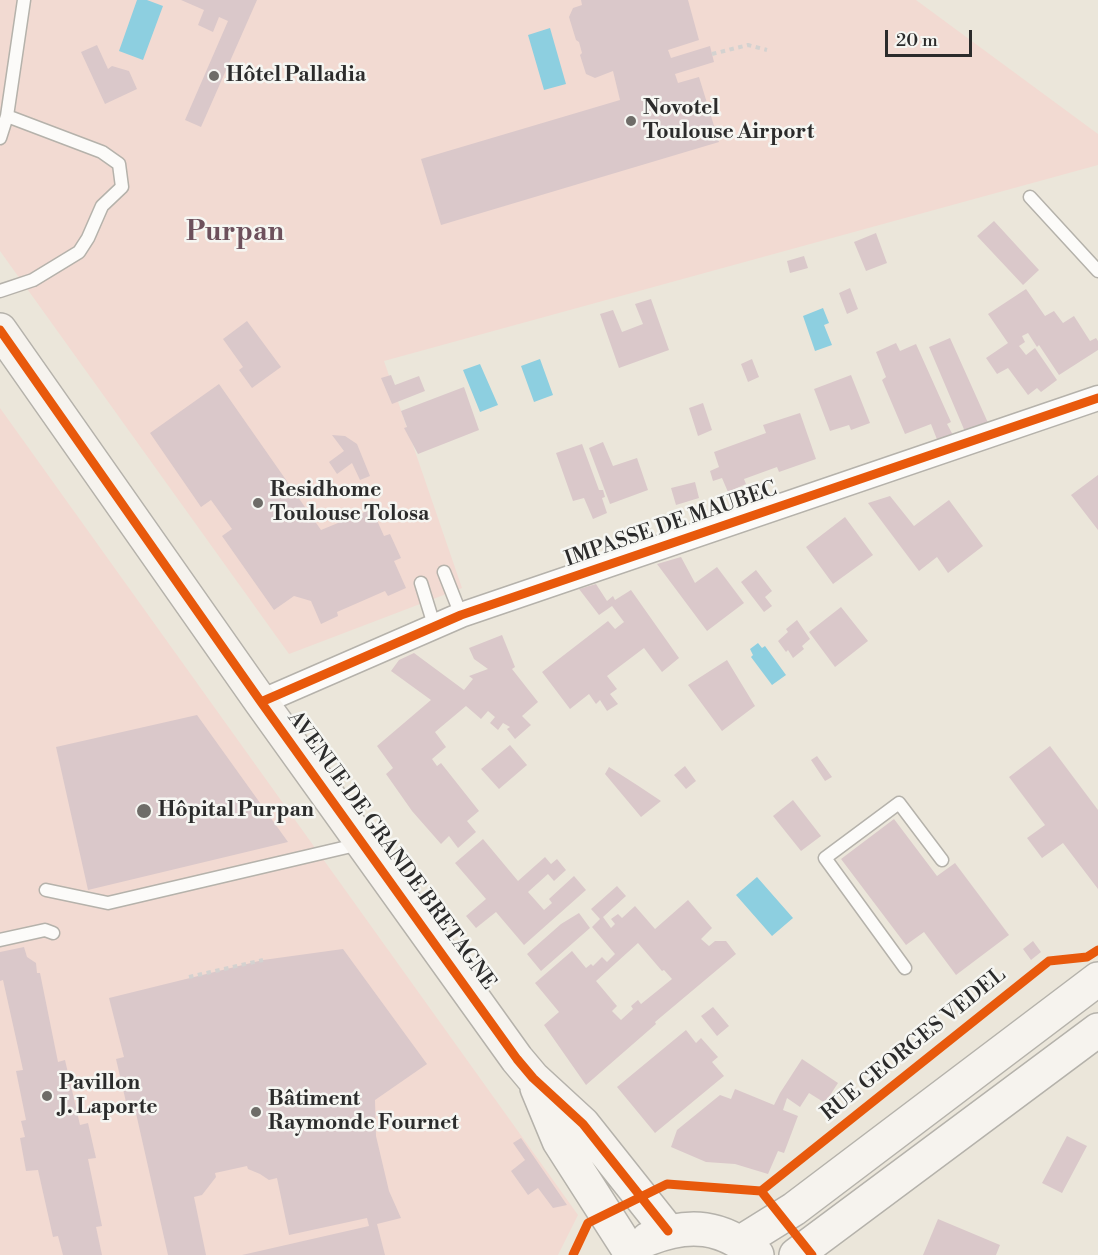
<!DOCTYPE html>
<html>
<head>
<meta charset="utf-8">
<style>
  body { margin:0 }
  #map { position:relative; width:1098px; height:1255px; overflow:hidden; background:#ebe6da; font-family:"Libre Bodoni",serif }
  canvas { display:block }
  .scale { position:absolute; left:885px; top:30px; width:87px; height:27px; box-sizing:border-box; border:3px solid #2b2b2b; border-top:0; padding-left:8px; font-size:18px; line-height:21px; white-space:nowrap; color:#2b2b2b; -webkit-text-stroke:4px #f6f6f2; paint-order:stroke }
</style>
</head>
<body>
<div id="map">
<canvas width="1098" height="1255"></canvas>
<div class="scale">20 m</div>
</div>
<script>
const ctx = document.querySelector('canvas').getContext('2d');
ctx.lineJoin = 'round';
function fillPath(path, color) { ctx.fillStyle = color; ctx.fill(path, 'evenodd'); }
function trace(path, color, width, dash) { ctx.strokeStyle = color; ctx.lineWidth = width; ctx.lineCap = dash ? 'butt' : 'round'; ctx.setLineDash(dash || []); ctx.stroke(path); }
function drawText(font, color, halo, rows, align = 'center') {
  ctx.font = font + ' "Libre Bodoni",serif'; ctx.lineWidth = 5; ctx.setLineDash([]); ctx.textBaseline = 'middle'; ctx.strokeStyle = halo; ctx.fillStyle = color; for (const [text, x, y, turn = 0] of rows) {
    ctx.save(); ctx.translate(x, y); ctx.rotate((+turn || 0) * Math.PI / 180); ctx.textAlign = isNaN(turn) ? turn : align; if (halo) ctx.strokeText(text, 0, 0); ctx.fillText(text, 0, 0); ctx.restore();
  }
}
const built = new Path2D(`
  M0,0H916L1098,134V165L384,361L462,588L289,654L0,251Z
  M0,408L578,1215L558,1255H0Z`);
const water = new Path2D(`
  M137,0H147L163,6L143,60L119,51Z
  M550,28L566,84L544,90L528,35Z
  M823,308L829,323L824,325L832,345L815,351L803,316Z
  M540,359L553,395L534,402L521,366Z
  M480,364L498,405L480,412L463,370Z
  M758,643L762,648L765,646L786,675L772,685L751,657L753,655L750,649Z
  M757,877L793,918L772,936L736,895Z`);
const building = new Path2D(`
  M181,0H257L201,127L185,120L228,21L219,17L213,32L198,25L204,10Z
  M581,0H688L699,40L668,50L671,58L710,46L714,62L675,74L678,83L699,77L719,142L441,225L421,159L620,100L613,71L595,78L586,74L580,55L582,53L579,42L576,40L569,17L573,8L582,5Z
  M97,45L108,69L112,66L129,71L137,89L105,104L81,52Z
  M994,221L1039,270L1023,285L977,236Z
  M876,233L887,263L866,271L854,242Z
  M804,256L808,268L790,273L787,261Z
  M850,288L858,309L847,314L839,293Z
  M1026,289L1045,316L1054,311L1063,323L1074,316L1090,341L1096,338L1098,341V350L1059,375L1039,345L1037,347L1028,333L1022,336L1025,342L1019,346L1026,355L1035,348L1057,380L1041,392L1037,388L1028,395L1008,368L997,374L986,358L1008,343L988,314Z
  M651,299L669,350L619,368L600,314L613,310L622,332L643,324L635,304Z
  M247,321L281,367L252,388L239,370L243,367L223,339Z
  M950,338L989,425L966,434L929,347Z
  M896,343L900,351L916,344L951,422L947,424L954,437L938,442L931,424L905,434L882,380L886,377L876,352Z
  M752,359L759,377L748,382L741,364Z
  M391,375L395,385L419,376L425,391L392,404L381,378Z
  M851,375L870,423L851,430L849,425L830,431L814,389Z
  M219,384L321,530L372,509L384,536L390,534L401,558L394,561L406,588L388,596L385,591L337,612L338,616L321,624L311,601L294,596L274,610L222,536L232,529L211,500L201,507L150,433Z
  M464,387L479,430L418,454L404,428L407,427L401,411Z
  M703,403L712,430L698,436L689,408Z
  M800,413L816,459L779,472L777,467L744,479L746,484L728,492L722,478L713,481L710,471L719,467L714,452L766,433L763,425Z
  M332,435L345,436L357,444L370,476L360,480L352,463L337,474L329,462L344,451Z
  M603,442L613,466L637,458L648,490L610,504L589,448Z
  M582,444L599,490H603L605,497L602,498L607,513L593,519L584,498L573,501L556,453Z
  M1098,475V530L1071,495Z
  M695,482L699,498L676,505L671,488Z
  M890,496L914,526L949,500L983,546L948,573L937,557L919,571L868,503Z
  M845,517L873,555L833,584L806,547Z
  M681,557L695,583L717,567L744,603L707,631L657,564Z
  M756,570L772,591L765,597L772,606L764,612L741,582Z
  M596,584L607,601L613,596L615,600L631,590L679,658L662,672L644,648L607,676L617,689L610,694L618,704L607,711L600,700L596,704L589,694L570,709L542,672L608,621L615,629L624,622L612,606L599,615L579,589Z
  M841,607L868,641L835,667L809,632Z
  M797,620L810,639L802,646L804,649L793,658L788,650L786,652L778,641L788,632L786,629Z
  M502,635L515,667L512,669L538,702L522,716L531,725L515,739L507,729L510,727L503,723L498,730L490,723L495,717L488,711L481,719L466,706L435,732L446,747L432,759L437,766L441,763L479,811L467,821L476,832L458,848L449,836L441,844L412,811L386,774L393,768L377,746L431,700L391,671L399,660L414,653L464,690L473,679L469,676L488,669L474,659L469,648Z
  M727,660L755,706L722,731L688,685Z
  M197,715L288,842L88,890L56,747Z
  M510,745L527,765L499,789L481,769Z
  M1050,746L1098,810V889L1063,843L1042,858L1027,838L1045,825L1009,777Z
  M817,756L832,777L825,781L811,760Z
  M685,766L696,781L686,789L674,775Z
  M609,767L640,787L661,801L641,817L605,774Z
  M793,800L821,836L801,851L773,816Z
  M894,819L937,876L955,863L1009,935L956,975L924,932L906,945L841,859Z
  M483,839L518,881L545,857L551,864L557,859L566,870L554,881L548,874L528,892L544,910L552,903L549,899L574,876L586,890L524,945L496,912L476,928L466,916L486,899L455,863Z
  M617,886L626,896L603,917L611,928L615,924L611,919L618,914L622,918L635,906L655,929L688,900L712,928L701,939L709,946L715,941H726L736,954L655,1022L656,1024L586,1085L544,1025L559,1012L535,983L572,951L586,968L591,964L593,966L602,957L607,962L615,954L592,927L600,919L591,909ZM638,943L662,971L664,970L672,979L641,1004L638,1000L631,1006L633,1009L621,1020L612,1011L617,1006L596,981Z
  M579,913L590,928L541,971L527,954L561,924Z
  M1033,941L1041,952L1031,960L1023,949Z
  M24,947L27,957L36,963L37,973H40L58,1062L65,1060L80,1125L88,1123L96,1158L88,1159L102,1226L96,1227L102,1255H63L58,1236L53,1237L38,1170L26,1171L20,1138L25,1137L21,1121L26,1120L16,1071L23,1070L3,980L0,981V952Z
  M343,949L427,1064L375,1100L376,1136L389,1191L401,1218L377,1224L385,1255H242L369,1226L367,1218L289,1235L277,1178L269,1180L260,1174L248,1169L247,1166L215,1173L216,1177L202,1195L194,1197L206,1255H168L133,1100L126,1102L116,1059L124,1057L109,998L263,960Z
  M713,1007L729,1026L717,1036L701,1016Z
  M686,1030L696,1043L701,1038L718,1057L712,1062L724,1076L655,1133L617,1087Z
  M802,1059L838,1083L825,1103L809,1093L800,1107L787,1098L783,1110L798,1116L784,1153L778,1151L768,1174L735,1164L706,1162L671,1147L677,1130L720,1095L731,1099L735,1089L774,1105L780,1093Z
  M1067,1136L1087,1146L1062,1193L1042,1183Z
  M521,1138L567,1205L553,1208L538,1188L528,1195L511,1171L525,1160L513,1143Z
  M938,1219L1000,1245L996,1255H923Z`);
const path = new Path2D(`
  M712,54L748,45L767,50
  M189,977L263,960`);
const lane = new Path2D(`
  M0,138L7,116L24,0
  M1030,197L1098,271
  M0,291L33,280L79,252L88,238L102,206L122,187L119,164L102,152L7,116
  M444,572L461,615
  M421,583L434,625
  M46,890L108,903L360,844
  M0,940L45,930L53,933
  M905,968L825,858L899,803L942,860`);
const street = new Path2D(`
  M261,702L461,615L1098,398`);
const secondary = new Path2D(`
  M0,330L261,702L517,1059L533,1078L583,1124L668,1231
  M537,1088L559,1141L630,1252L636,1255
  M648,1239C690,1222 722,1226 757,1255
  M741,1242L794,1209L1098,979
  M796,1255L1098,1030`);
const cycleway = new Path2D(`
  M0,330L261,702L517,1059L533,1078L583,1124L668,1231
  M261,702L461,615L1098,398
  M761,1191L1049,961L1087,957L1098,950
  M573,1255L588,1223L667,1184L761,1191L812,1255`);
const markers = [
  [214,76,6,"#6e6c68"],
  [631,121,6,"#6e6c68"],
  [258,503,6,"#6e6c68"],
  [144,811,8,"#6e6c68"],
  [47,1096,6,"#6e6c68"],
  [256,1112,6,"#6e6c68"]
];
const poiNames = [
  ["Hôtel Palladia",226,76],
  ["Novotel",643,109],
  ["Toulouse Airport",643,133],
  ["Residhome",270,491],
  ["Toulouse Tolosa",270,515],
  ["Hôpital Purpan",158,811],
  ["Pavillon",59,1084],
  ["J. Laporte",59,1108],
  ["Bâtiment",268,1100],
  ["Raymonde Fournet",268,1124]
];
const streetNames = [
  ["IMPASSE DE MAUBEC",671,525,-19],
  ["AVENUE DE GRANDE BRETAGNE",391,851,54],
  ["RUE GEORGES VEDEL",914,1045,-39]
];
const districtNames = [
  ["Purpan",235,234]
];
fillPath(built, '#f2dad2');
fillPath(water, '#8dcfe0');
fillPath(building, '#dac8ca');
trace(lane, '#b5b2ab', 15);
trace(street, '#b5b2ab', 27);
trace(secondary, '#b5b2ab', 36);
trace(path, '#d4d2d0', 4, [4.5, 4.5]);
trace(lane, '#fcfbf9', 12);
trace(street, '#fcfbf9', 24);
trace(secondary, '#f6f3ee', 33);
trace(cycleway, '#e8590c', 9);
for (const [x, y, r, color] of markers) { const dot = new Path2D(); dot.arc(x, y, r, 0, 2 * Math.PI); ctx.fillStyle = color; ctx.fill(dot); trace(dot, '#f6f6f2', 2); }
drawText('bold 21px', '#2b2b2b', '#f6f6f2', poiNames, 'left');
drawText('21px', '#2b2b2b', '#f6f6f2', streetNames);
drawText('bold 27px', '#6d505c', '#f6f6f2', districtNames);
</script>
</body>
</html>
